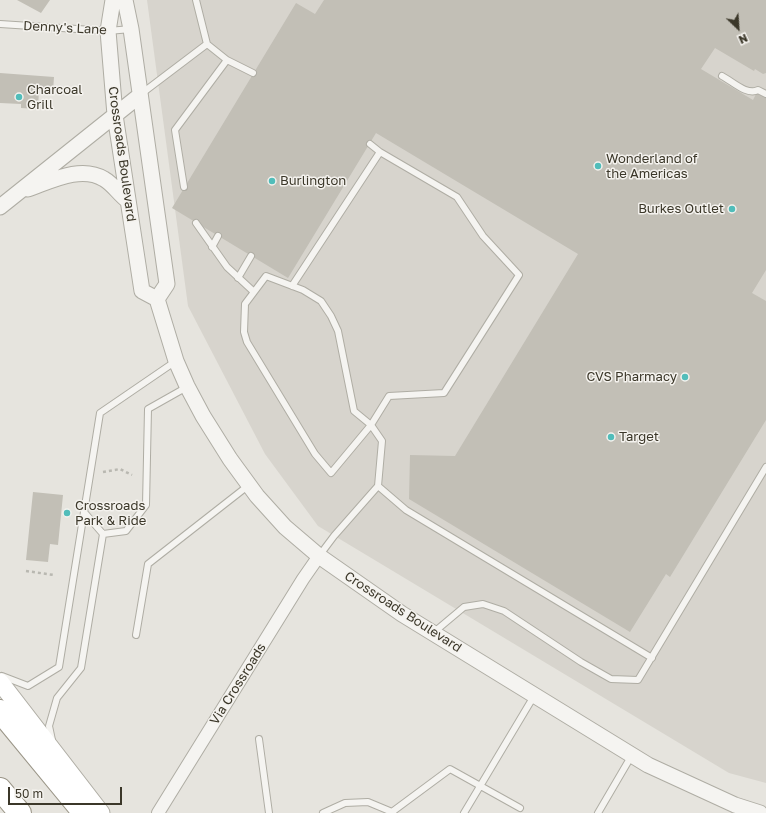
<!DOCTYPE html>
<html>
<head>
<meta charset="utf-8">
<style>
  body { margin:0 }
  #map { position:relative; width:766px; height:813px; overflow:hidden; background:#e6e4de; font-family:"Golos Text",sans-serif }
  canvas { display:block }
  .north { position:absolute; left:718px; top:8px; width:40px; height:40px; -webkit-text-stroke:3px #f4f2ee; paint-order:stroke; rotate:155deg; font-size:11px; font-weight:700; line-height:16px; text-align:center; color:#3b3729 }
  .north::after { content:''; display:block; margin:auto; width:14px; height:18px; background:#3b3729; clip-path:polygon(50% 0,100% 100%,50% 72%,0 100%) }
  .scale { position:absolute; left:8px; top:787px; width:114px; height:18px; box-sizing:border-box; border:2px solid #3b3729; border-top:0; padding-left:5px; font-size:12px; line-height:14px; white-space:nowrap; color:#3b3729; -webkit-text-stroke:3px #f4f2ee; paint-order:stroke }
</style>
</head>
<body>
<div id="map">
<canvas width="766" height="813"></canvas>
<div class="north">N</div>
<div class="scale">50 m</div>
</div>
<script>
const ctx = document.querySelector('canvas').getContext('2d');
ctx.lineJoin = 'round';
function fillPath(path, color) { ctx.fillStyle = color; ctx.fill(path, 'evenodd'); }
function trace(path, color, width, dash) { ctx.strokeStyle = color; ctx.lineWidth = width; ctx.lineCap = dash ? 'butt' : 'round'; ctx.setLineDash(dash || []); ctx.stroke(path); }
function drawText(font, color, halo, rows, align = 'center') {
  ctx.font = font + ' "Golos Text",sans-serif'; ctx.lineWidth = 3; ctx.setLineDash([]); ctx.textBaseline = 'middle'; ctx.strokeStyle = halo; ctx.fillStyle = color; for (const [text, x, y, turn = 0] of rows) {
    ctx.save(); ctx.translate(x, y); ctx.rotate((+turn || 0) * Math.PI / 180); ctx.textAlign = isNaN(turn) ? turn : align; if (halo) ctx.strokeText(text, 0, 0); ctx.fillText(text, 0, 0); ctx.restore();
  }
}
const built = new Path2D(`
  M147,0H766V783L729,773L318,526L265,454L188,306Z`);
const building = new Path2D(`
  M17,0H50L41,13Z
  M324,0H766V73L763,74L755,69L754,71L715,48L701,69L753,100L757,92L766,97V270L752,293L766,301V420L670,577L666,574L630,632L409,499L410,455L455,456L578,254L376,133L288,278L172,208L296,3L315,14Z
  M0,73L54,77L53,91L39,90L38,109L21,108V104L0,103Z
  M33,492L63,495L58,545L50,544L48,562L26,560Z`);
const path = new Path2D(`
  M103,472L120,469L132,475
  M26,571L54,575`);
const service = new Path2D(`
  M0,24L108,31L131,29
  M227,60L253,73
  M722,76C732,81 747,96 758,90L766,94
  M141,94L207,44
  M370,144L380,152
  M184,187L175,130L227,60L207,44L196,0
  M196,223L227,267L254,292L245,304L244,332L247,342L315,454L331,473L371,425L389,396L444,393L519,275L483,236L457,197L380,152L292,286
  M212,247L218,236
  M238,278L251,256
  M254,292L266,276L303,290L321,301L331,316L338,331L354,411L371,425L382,441L378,486L334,536L319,556
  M378,486L406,510L652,658
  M84,512L103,534
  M103,534L126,531L146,505L148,409L187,387
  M433,633L464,607L483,604L504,611L581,662L611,679L638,680L766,467
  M136,635L148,564L249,485
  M2,676L28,686L59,667L100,413L176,361
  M259,739L269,813
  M52,740L49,726L57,698L81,668L103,534
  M323,813L345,803L368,802L392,812
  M393,813L392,812L450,769L520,808
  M464,813L534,696
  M598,813L632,755`);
const minor = new Path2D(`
  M158,813L303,579L319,556`);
const tertiary = new Path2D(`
  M113,0L108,31L115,115L142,291L157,299L176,361L187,386L203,416L230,459L257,496L285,527L319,556L402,614L648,765L735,805L760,813
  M125,0L131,29L167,284L157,299
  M28,189C51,181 81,165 104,179C113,184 119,194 127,200
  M0,207L139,96`);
const secondary = new Path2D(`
  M0,682L101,813`);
const motorway = new Path2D(`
  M0,711L84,813
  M0,789L20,813`);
const markers = [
  [19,97,4,"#51bdba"],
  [598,166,4,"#51bdba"],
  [272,181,4,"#51bdba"],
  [732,209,4,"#51bdba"],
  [685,377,4,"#51bdba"],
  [611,437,4,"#51bdba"],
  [67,513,4,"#51bdba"]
];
const streetNames = [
  ["Denny's Lane",65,28,3],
  ["Crossroads Boulevard",122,154,82],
  ["Crossroads Boulevard",403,612,33],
  ["Via Crossroads",238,684,-58]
];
const poiNames = [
  ["Charcoal",27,90],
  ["Grill",27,105],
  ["Wonderland of",606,159],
  ["the Americas",606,174],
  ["Burlington",280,181],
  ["Burkes Outlet",724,209,"right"],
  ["CVS Pharmacy",677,377,"right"],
  ["Target",619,437],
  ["Crossroads",75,506],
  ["Park & Ride",75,521]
];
fillPath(built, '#d7d4cd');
fillPath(building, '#c2bfb6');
trace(service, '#afada4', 8);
trace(minor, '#afada4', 14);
trace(tertiary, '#afada4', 17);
trace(secondary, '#afada4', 19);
trace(motorway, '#9b9688', 24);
trace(path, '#b9b8b1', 2.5, [3, 3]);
trace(service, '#f5f4f1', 6);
trace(minor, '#f5f4f1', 12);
trace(tertiary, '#f5f4f1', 15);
trace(secondary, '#fff', 17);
trace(motorway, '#fff', 22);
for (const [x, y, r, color] of markers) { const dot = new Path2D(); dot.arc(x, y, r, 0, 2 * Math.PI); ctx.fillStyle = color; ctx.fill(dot); trace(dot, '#f4f2ee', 1.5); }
drawText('13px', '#3b3729', '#f4f2ee', streetNames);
drawText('13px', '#3b3729', '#f4f2ee', poiNames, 'left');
</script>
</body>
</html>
